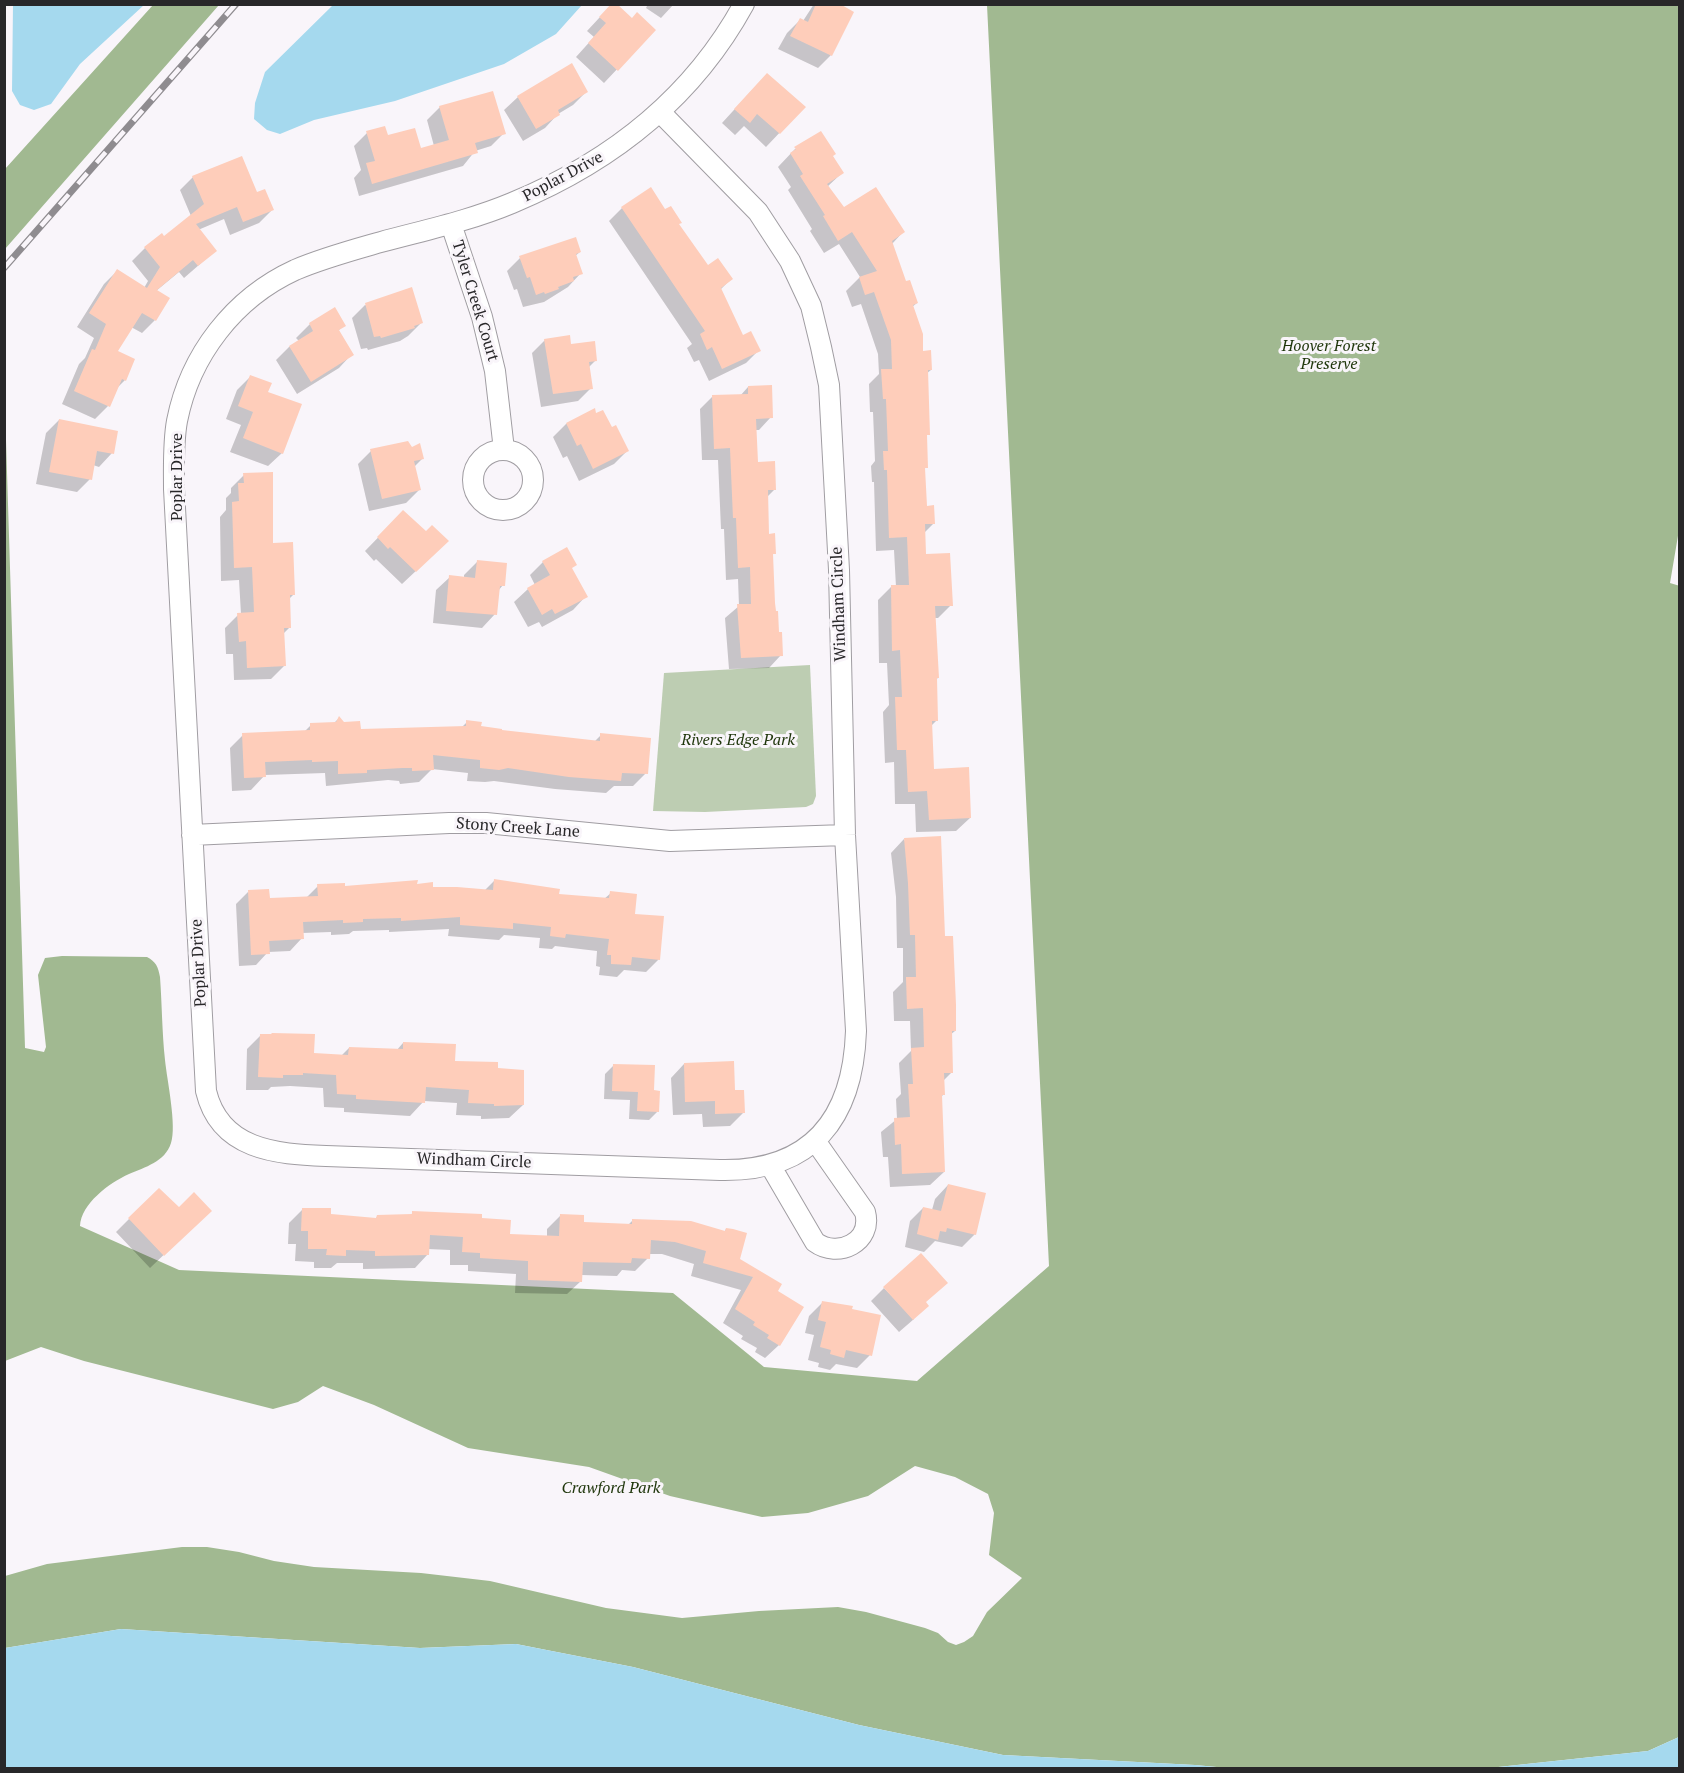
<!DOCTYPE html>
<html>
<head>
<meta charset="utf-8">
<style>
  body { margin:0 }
  #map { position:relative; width:1684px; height:1773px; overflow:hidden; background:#f9f5fa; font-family:"PT Serif",serif }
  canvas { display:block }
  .frame { position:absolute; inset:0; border:6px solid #282729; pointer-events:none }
</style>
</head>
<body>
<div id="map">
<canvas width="1684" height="1773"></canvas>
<div class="frame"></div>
</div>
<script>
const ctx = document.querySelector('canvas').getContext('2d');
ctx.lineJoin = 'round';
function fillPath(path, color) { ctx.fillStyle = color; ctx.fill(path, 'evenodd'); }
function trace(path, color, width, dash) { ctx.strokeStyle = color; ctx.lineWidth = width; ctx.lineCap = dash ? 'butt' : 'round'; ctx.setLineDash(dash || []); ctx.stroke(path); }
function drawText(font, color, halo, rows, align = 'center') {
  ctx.font = font + ' "PT Serif",serif'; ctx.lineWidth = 6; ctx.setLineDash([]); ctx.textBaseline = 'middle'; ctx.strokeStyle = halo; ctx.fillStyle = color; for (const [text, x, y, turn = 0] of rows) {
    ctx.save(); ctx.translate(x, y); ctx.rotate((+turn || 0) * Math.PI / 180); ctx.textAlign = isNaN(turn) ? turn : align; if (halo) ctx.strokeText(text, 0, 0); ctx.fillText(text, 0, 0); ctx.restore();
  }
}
const green = new Path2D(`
  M810,665L816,796L813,804L806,807L705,812L653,811L664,673Z`);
const forest = new Path2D(`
  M153,5H219L5,249V169Z
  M987,5H1679L1680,524L1670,583L1680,586L1679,1737L1648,1751L1489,1768H1227L1195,1765L1003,1755L859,1725L633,1667L516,1644L420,1648L121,1629L5,1648V1576L47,1564L182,1547H207L239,1552L274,1561L314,1567L421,1573L490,1581L606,1608L682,1618L759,1611L838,1607L866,1612L925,1628L938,1633L948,1642L956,1645L964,1642L973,1636L987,1612L1022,1578L989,1555L994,1513L988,1494L955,1477L915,1466L868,1496L808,1513L762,1517L670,1496L589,1467L468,1448L374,1405L323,1386L298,1402L273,1409L84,1361L41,1347L5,1361L4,376L25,1048L44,1052L46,1047L38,975L45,958L62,956L147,957C156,962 158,966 160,977C162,1004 162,1032 165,1060C167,1080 177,1126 171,1143C165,1162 145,1167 129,1174C109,1183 81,1204 80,1226L179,1270L673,1293L764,1367L917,1381L1049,1266Z`);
const water = new Path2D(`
  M13,5V4L144,5L80,64L51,104L34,110L20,105L12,91Z
  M333,5V4L582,5L556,34L504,64L395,101L314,120L280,134L267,130L254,119L255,103L265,72Z
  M121,1629L420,1648L516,1644L633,1667L859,1725L1003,1755L1195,1765L1227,1768H5V1648Z
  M1679,1737V1768H1489L1648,1751Z`);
const shadow = new Path2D(`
  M648,4H674L661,18L646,8Z
  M814,4H837L831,55L818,68L778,49L787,33L800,20L803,21Z
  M600,17L631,20L654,30L604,83L576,57L594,37L587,31Z
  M754,88L804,107L766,147L744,126L735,135L722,123Z
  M587,91L573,105L558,114L545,128L523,141L504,110L518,97Z
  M440,107L504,133L491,146L475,151L463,166L359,196L354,178L361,170L354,146L367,133L387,137L420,150L434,146L427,120Z
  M820,133L842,173L827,187L844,209L903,232L892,244L905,283L917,303L912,307L922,352L931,370L926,374L928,434L925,437L926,467L924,470L926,507L934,523L924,533L925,556L951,605L938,618H934L938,678L935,680L937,720L931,726L933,770L970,818L956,831L916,832L915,804H895L894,762L885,763L883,712L889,705L887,663H879L878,600L891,587H896L894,550L876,551L874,482H872L871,466L875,461L873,412H870L869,384L879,374L878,354L861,304L852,307L846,291L860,277L839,244L824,253L810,231L812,229L788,190L791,187L778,167L795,149Z
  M193,177L256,194L272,210L259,223L230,235L224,219L198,230L215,251L184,278L179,272L156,291L155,320L142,333L131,327L115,352L125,380L116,389L108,406L95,419L62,404L79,364L85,358L94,338L77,327L104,284L117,271L144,288L148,281L132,261L145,248L164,238L191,216L180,190Z
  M622,208L678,225L707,267L731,279L720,290L742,337L759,350L746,363L709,381L699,360L694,362L687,348L692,344L609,221Z
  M580,252L575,256L581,273L568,287L544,302L523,307L517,289L514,290L507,271L520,258Z
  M365,305L421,323L408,336L400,341L368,350L367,348L361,349L352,318Z
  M334,309L344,325L338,331L352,354L339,368L297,394L276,360L289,347L299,341L296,338L310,324Z
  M545,340L570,345L596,360L588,368L591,388L578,401L541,407L532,353Z
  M250,377L267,393L282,453L268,466L230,452L241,425L226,419L237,390Z
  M748,387L771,417L759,430H755L756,463L775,489L766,498L768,535L774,553L772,556L774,603L781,655L769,668L729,669L725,618L739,606L738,579L726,580L724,529H721L718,460H702L700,409L712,397L740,396Z
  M594,411L595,415L611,429L627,451L614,464L579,481L567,456L563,458L553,437L566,424Z
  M59,420L112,453L99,467L93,465L90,479L77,492L36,484L46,433Z
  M371,451L422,459L414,467L419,490L406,503L369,511L358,464Z
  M244,475L294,594L288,600L290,627L283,634L284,666L271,679L234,680L233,654H226L225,628L238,615L241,614L239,580L221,581L220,517L226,510V498L231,493V488Z
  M403,512L434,554L402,584L376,559L374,561L365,551Z
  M477,562L503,585L498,591L495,614L482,628L433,623L436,590L450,577L464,578V575Z
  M543,562L571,569L586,596L573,610L542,627L539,622L528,627L514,602L528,589L535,585L530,575Z
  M339,718L344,723L359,731L461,728L467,722L480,728L594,742L601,735L646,773L633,786H614L606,793L555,789L494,781L485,782L467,781L468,773L432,769L419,782L400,784L399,781L388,780L326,786L325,773L265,775L251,790L232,791L230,748L243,735L304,732L311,725L333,724Z
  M904,839L944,938L955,1031L950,1035L952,1072L943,1081L944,1094L940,1098L944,1172L930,1185L890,1187L888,1157H883L881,1132L897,1119L896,1099L901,1094L899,1063L911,1051L910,1021H894L893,992L903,982V948H897L896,897L891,853Z
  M494,881L558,895L604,899L611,893L634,915L659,959L646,972L624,970L617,977L599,975L600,967L596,966L597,951L555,946L552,949L539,948L540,938L504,935L499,940L448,936L449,929L389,932V930L353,931L349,934L331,935V932L302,933V938L290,951L268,952L256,965L239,966L236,904L248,892L268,899L306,898L318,886H416L432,889L484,891Z
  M260,1036L312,1055L341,1056L349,1048L396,1051L403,1043L454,1062L496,1070L523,1105L509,1118L481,1119V1116L456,1115L457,1103L424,1101L410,1116L344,1112V1108L324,1107L323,1088L290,1086L271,1087L268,1090H246L247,1049Z
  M684,1064L733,1091L743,1113L730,1126L703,1127L702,1114L673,1115L671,1078Z
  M614,1065L653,1092L658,1111L649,1120L629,1119L630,1100L604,1099L605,1074Z
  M948,1185L975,1234L962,1247L935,1241L924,1252L905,1247L910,1221L923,1208L932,1210L935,1199Z
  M302,1210L330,1216L374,1220L377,1217L410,1215L413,1213L481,1220L509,1235L547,1237V1229L560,1216L583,1223L628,1225L633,1220L724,1232L726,1229L738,1260L776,1291L779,1345L765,1358L755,1352L757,1348L741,1339L743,1336L723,1323L741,1290L691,1276L694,1264L662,1254H649L648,1258L635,1271L622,1270L617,1276L581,1275V1281L567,1294L515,1293L516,1274L468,1271V1265H450V1250L428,1249V1254L415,1268L363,1269V1263H337L331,1268H314V1262L295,1261L296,1244H288L289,1223Z
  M129,1219L196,1224L150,1268L116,1232Z
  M884,1288L914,1319L899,1332L871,1301Z
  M823,1302L870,1355L857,1368L836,1364L830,1370L818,1367L819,1363L808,1360L814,1335L805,1333L809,1316Z`);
const building = new Path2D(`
  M611,4H617L632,18L637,12L656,30L618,71L588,43L606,23L599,17Z
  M816,4H840L854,12L832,56L790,36L800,18L808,22Z
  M572,63L588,92L558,110L560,115L536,129L517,96Z
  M767,73L806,107L780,134L757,114L750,123L734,109Z
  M493,91L506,134L475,143L478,153L372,184L366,163L375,161L366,131L385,126L388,135L415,128L421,148L449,140L439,106Z
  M821,131L836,154L833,156L844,173L827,184L844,207L876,187L905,232L892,241L906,281L910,280L918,303L913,305L923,334V351L931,350L932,370H928L930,435H927L928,468H925L927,506L934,505L935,524H925L926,554L950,553L953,606H935L939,678H937L938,721H932L934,769L969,767L971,818L929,820L927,791L908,792L906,750H897L895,697H902L900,650L892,651L891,585H909L907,537L889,538L887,470H884L883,451H888L886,399H883L881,369H892L891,340L874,292L865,295L859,277L877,271L852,232L838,241L823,216L825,215L800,176L803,174L790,153L796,149L794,147Z
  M242,156L257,192L265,189L274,210L243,222L237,207L196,224L217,251L198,266L193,260L157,290L170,298L156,321L142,313L118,351L135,359L126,381L122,379L110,407L74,391L92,349L95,350L106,324L89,313L117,269L147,288L160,267L144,247L162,233L164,236L204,204L192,176Z
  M651,187L665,209L671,206L682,223L679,224L708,265L718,258L733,279L721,288L743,335L751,331L761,351L722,369L712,347L707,350L700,334L705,331L621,207Z
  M576,237L581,252L576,254L583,274L573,277L574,281L558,287L559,289L545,294L544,292L536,295L530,277L527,278L519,256Z
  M412,287L423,323L414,326L415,328L381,338L380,336L374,337L365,303Z
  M335,307L346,326L339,330L354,355L311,382L289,346L313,331L309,323Z
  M570,335L571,344L595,341L597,361L589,362L593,389L553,394L544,339Z
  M250,375L272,383L268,392L302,404L283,454L243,438L253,412L238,406Z
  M772,385L773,418L756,419L758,462L775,461L776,490H768L769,534L775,533L776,554H773L775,603L776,611H778L779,632H782L783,656L741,658L737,604H751L750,567L738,568L736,518H733L730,448L714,449L712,395L748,394V386Z
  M595,408L596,413L603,410L612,427L616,425L629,451L593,469L581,444L577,446L566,423Z
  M59,419L118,431L114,454L97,451L92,480L49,472Z
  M408,441L412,447L420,443L424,459L414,461L421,490L382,499L370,449Z
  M273,472V543L293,542L295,595H290L291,628H284L286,666L247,668L246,641L239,642L237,613L254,612L252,567L234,568L232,502L239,501L238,483H244L243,473Z
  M403,510L426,531L432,525L449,541L416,572L390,547L388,549L377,537Z
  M567,547L577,565L572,568L588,597L555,614L552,609L542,615L527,588L550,575L542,561Z
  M477,560L507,563L505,586H500L497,615L446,611L449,575L475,578Z
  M339,716L344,722L360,721L361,729L466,726V720L482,722L481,726L502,729V730L600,741V733L651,738L648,774L622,773L621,781L569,777L508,768L499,770L480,768V760L433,755L434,770L412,771V768H402L367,770V773L338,774V761L312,762V760L265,762L266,777L244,778L242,733L310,730V723L336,722Z
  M941,836L945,936H953L956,1005V1031H952L953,1073H944L945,1095H942L945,1172L902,1174L901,1144L895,1145L894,1118L910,1117L908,1084H913L911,1048L924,1047L923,1008L907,1009L906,977H916L915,935H910L908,883L904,838Z
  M494,879L560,889L559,894L609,898L610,891L637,894L635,914L664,916L660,960L632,957L631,965L611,964V955H607L609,939L566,934L565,938L550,936L551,927L513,923V929L460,925V917L401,921V918L363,919V922L343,923V920L303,922L304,939L269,941L270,954L251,955L248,890L269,889L270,898L318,896L317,884L345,883V886L418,880L417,884L433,882V887H457L493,890Z
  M272,1033L315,1034L314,1053L348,1055L349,1047L403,1049V1042L456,1044L455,1061L498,1062V1068L524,1070V1105L494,1106V1104L468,1103L469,1090L426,1087L425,1103L356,1099V1095L337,1094L336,1075L303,1073V1075H283V1078L258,1077L260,1034H271Z
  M734,1061L735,1090H744L745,1113L715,1114V1101L685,1102L684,1063Z
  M613,1064L655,1065L654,1090L660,1091L659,1112L637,1111L638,1092L612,1091Z
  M948,1184L986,1193L976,1235L947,1228L946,1232L940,1231L938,1240L917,1234L923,1207L941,1211Z
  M159,1188L179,1207L194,1192L212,1211L164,1256L128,1218Z
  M302,1208H331V1214L376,1218L377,1215L412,1214V1211L482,1214V1218L511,1220L510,1234L559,1236L560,1214L584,1215V1222L632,1224V1219L691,1221L725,1231L726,1228L733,1229L747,1233L740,1259L782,1284L778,1291L804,1307L780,1346L767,1338L769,1335L753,1325L755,1322L735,1309L753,1277L703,1263L706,1251L675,1242L651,1240L650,1259L632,1258L631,1263L583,1262L582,1282L528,1280V1261L480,1258V1253L462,1252L463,1237L430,1235L429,1255L375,1256V1251L346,1250V1256L326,1255L327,1249H308V1231H301Z
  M921,1253L948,1283L926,1302L929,1306L913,1320L883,1287Z
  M822,1301L853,1306L852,1309L881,1315L872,1356L846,1350L844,1358L830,1354L831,1350L820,1347L826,1322L818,1320Z`);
const minor = new Path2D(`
  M660,112L758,212L790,261L811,306L821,347L829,385L839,570L845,835L856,1031C853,1118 812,1172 720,1170L326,1156C276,1154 220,1150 206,1091L174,489C174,466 173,443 177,421C190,355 234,298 295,270C323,258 353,250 381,242C425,230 469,221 512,203C611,162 692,99 744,4
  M451,224L482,317L495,371L504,450
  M473 480a30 30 0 1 1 60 0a30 30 0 1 1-60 0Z
  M192,835L449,823H486L670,841L845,835
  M770,1165L815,1242C838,1259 873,1242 865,1212L816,1142`);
const rail = new Path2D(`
  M4,268L236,4`);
const streetNames = [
  ["Poplar Drive",563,177,-28],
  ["Tyler Creek Court",475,301,73],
  ["Poplar Drive",177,477,-90],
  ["Windham Circle",839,604,-92],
  ["Stony Creek Lane",518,828,4],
  ["Poplar Drive",199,963,-93],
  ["Windham Circle",474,1161,2]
];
const parkNames = [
  ["Hoover Forest",1329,346],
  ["Preserve",1329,364],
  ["Rivers Edge Park",738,740],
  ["Crawford Park",611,1488]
];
fillPath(green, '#bdcdb2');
fillPath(forest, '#a1b991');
fillPath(water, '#a5d9ee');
fillPath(shadow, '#0003');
fillPath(building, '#fecdba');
trace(minor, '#a09da2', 22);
trace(minor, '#fff', 20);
trace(rail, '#8f8c90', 7);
trace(rail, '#f9f5fa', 4.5, [14]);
drawText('16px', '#282729', '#f9f5fa', streetNames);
drawText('italic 16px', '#1f360b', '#f9f5fa', parkNames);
</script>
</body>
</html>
